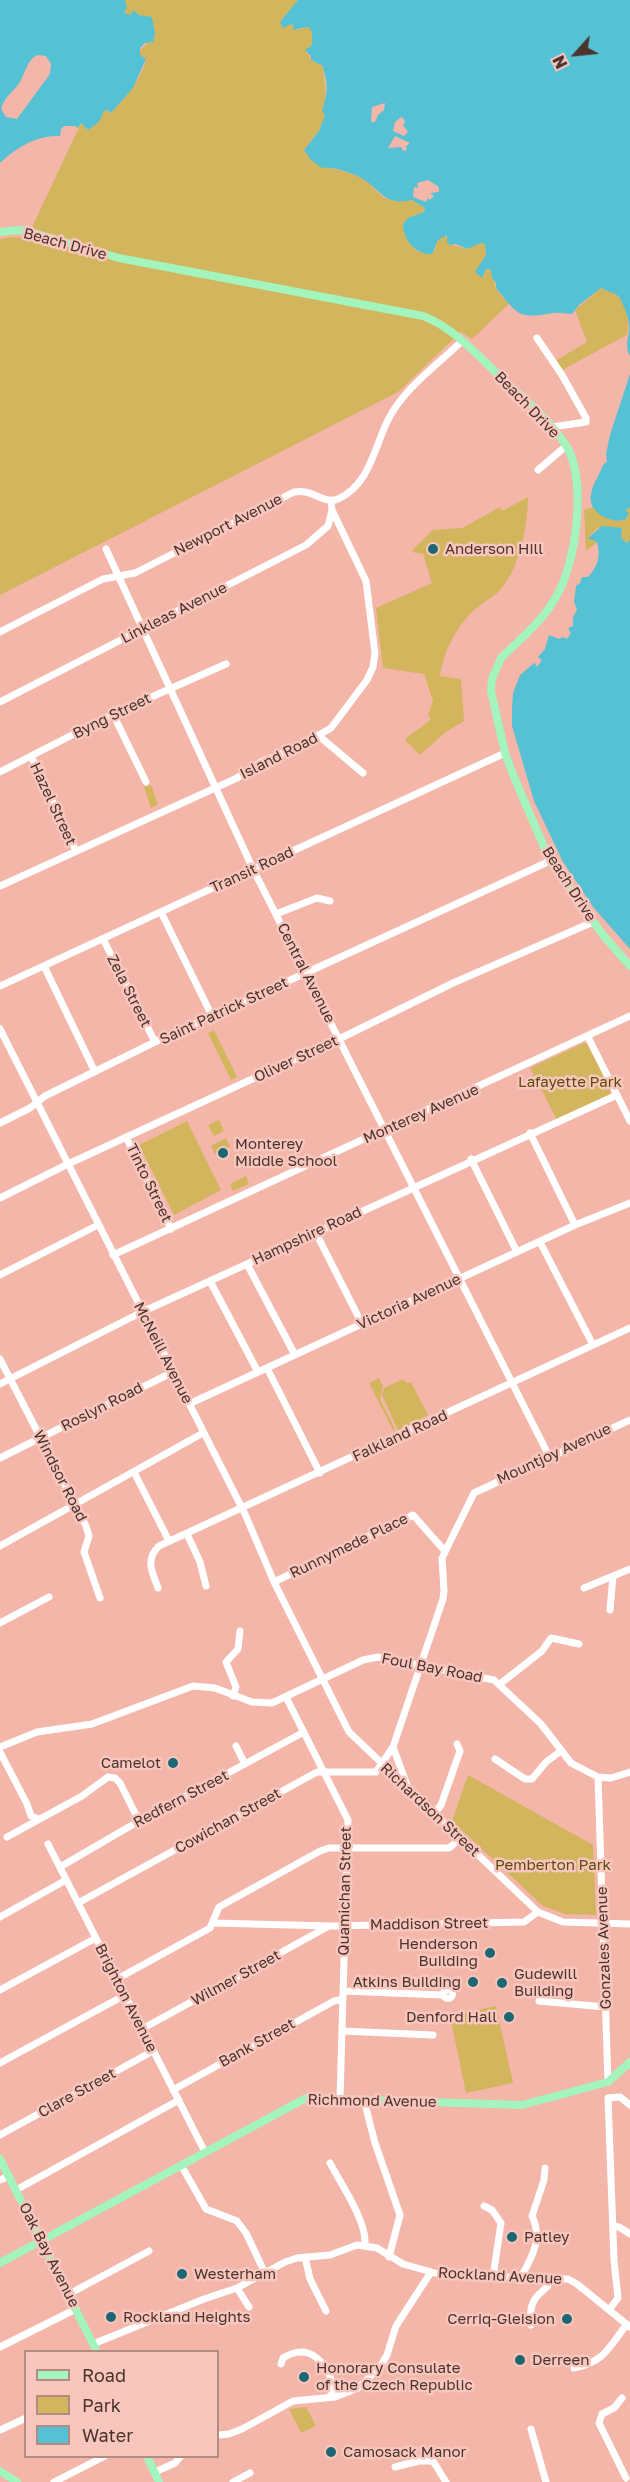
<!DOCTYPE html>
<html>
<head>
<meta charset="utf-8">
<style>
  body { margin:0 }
  #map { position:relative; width:630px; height:2482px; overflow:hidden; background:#f3b6a9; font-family:"Golos Text",sans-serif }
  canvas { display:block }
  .legend { position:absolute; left:24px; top:2350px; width:195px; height:108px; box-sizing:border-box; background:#f8c6bc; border:2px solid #b38b83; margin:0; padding:8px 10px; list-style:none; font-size:18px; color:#4b332e }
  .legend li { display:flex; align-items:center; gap:12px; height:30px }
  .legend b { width:30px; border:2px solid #b38b83 }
  .north { position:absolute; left:546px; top:24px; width:60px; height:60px; -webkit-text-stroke:4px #f8c6bc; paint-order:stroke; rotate:243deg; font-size:16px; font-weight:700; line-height:24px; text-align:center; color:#4b332e }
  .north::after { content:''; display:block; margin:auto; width:21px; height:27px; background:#4b332e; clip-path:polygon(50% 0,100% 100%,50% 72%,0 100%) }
</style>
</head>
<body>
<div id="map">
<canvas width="630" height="2482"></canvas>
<ul class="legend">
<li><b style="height:8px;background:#a4f4be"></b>Road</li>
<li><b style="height:16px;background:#d2b55d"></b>Park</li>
<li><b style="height:16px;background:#55c1d5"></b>Water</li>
</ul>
<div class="north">N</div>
</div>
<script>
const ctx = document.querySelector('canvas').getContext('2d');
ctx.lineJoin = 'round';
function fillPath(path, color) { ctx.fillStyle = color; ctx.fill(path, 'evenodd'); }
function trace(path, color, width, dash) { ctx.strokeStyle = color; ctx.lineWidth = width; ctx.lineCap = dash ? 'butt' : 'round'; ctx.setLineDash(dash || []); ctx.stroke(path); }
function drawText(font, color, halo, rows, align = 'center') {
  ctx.font = font + ' "Golos Text",sans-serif'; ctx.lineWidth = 5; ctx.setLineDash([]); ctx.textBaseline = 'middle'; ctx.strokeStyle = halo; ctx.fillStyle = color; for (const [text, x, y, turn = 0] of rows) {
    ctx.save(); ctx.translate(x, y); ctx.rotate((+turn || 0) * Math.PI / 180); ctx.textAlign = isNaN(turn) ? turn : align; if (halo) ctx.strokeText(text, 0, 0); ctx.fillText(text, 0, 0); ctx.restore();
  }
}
const green = new Path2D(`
  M125,0H298L281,22L283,26L292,24L297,30L308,27L312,32V45L305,51L310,56L311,60L323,66C324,83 328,90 323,110L325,115L319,131L304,150C318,173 339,166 360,177C371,183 378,196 390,200C397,202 405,201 412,200L425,208L424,212L408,218L405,223C410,242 411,256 434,251L438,240L446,235L447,240L452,245L467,249L481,243L485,244L487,253L479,269L478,275L482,277L486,269L492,271L496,289L509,304L472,339L461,332L398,392L0,595V239L10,237L27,238L81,123L88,130C100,123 98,116 106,110L111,113L113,111C126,95 142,79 146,59L139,55L140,50L149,42L148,17L136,14L125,15Z
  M601,288C607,291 616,293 619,297C627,306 630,325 627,335L562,370L555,361L587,342L575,310Z
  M528,497C527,527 521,565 501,589C495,596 487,600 479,606C458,623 444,649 440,676L461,679L464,721L446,732L420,755L405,740C413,731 421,729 431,719L428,715L433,701L424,674L383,668L376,608L432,583L423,554L412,552C415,545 426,539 432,530L462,528L500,507L502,511Z
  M593,507L609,519L622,521L625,510L630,508V540L627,543L621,538L622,528H598L588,537L597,542L586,551L584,510Z
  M151,785L158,804L151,808L144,787Z
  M214,1030L237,1077L231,1080L208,1033Z
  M584,1043L587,1044L610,1088V1096L557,1120L530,1068Z
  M219,1120L224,1131L214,1136L208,1125Z
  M187,1121L221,1190L174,1215L139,1145Z
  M226,1138L230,1147L215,1154L211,1146Z
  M246,1176L249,1184L233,1191L230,1184Z
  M379,1378L383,1386L380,1399L395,1429L393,1430L369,1383Z
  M403,1379L407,1383L411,1382L428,1415L398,1430L382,1395L384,1388Z
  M468,1775L593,1845L596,1915L565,1914L543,1906L452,1821Z
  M496,2006L513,2083L466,2093L450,2016Z
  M306,2407L316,2426L301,2433L289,2409Z`);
const water = new Path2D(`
  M0,0H125L127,8L124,13L131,15L133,10L139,15L152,17L155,34L153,42L145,43L140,48V55L146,59L133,88L111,113L107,110L104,111L99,122L88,130L81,123L78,128L75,126H64L61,129L60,136C37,135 17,147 0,163ZM37,55L46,56L51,64L50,74L17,119L6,117L1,109C4,97 11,94 18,85C25,75 26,61 37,55Z
  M298,0H630V356C624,346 629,338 629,328C630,320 623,303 619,297C616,293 606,291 601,288L579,305L572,314C566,314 560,312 553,313C518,319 519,316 496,288V283L492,278L491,270L486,269L482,278L475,272L486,255L485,244L481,243L467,249L456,244L450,245L447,242V235L438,240L432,254C416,255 403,240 403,224L408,218L424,212L425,208L412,200C386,206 382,192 363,179C353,173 333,166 322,168L311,160L304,150L319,131L325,115L322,111C325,101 328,89 326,80C325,74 323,71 323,66L311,60V56L305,50L312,45V32L308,27L292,30L294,27L292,24L283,28L280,22ZM385,103L384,110L378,115L375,122H371L372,107ZM401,117L404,119L405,123L403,125L408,132L404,136L393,131L395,122ZM395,136L410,143L406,146L407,150L403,151L401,147L388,148ZM428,180L439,187V192L430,193L434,196L430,200L428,198L426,202L413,197L414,187L418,188L417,183Z
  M630,374V508L625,510L629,513L626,519C615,524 594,516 591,502C589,492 596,480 600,472C603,467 601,465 607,462L606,454L610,435Z
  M602,526L622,528L621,538L627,543L630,540V949L594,908L563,862L534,801L512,726V709L513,693L520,675L533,664L535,663L537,667L542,660L538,657L545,649L549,635L559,639L563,637L567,639L571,633L568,628L573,626V618L577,609L574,602L576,586L580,583L582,577H588C598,566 601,556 597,542L588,538Z`);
const minor = new Path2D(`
  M537,338L562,375L586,418V422L552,427
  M538,470L566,446
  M106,549L253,869L549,1456
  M0,632L103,579L135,573L294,492C312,488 324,505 338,499C369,485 374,449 387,422C402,390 436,366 462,341
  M0,702L306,545L328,526L332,510
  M113,714L146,782
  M319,736L363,773
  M31,756L76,851
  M0,772L113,714L226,664
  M0,886L237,778L261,762L297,747L331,728L367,680L373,667L375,653L366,581L332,510L331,500
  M161,912L212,1016
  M276,914L317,898L330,901
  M103,939L155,1042
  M44,966L95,1072
  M0,986L505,753
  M0,1029L245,1514L274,1582L349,1732L538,1912L563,1922L630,1924
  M588,1037L630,1121
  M0,1123L30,1108L45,1096L155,1042L550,861
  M530,1133L575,1225
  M126,1137L171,1229
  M471,1159L517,1252
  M0,1198L68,1164L339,1039L453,983L593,922
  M315,1231L362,1324
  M540,1242L593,1345
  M113,1255L630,1016
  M247,1264L295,1355
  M0,1275L98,1225
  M210,1281L258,1372
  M0,1359L86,1526L89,1536L84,1552L100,1598
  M267,1368L320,1473
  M0,1384L142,1312L617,1095
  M189,1404L575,1225L630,1203
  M0,1458L173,1372
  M134,1472L169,1541
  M187,1534L200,1562L206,1586
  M0,1546L203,1433
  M274,1582L413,1515L444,1550
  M158,1588C152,1572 145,1559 159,1546L630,1328
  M584,1588L630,1569
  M610,1610L613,1576
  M0,1623L49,1597
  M500,1684L542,1651L551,1638L579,1644
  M233,1696L236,1687L226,1662L238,1649L240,1631
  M286,1697L348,1820L340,2099
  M236,1746L245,1764
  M0,1747L37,1732L92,1724L193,1686L215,1688L252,1702L272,1703L363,1660L378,1657L494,1680L541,1724L571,1763L598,1777L611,1778L630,1772
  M393,1747L408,1788
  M0,1752L27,1804L31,1816L39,1819
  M495,1759L525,1779H532L546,1762L561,1751
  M598,1777L608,2082
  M434,1814L441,1805L460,1751L457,1744
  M7,1837L82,1796L108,1777L115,1778L120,1783L139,1821
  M48,1844L205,2152
  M60,1867L139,1821L304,1732
  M78,1903L317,1772H376L393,1747L443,1599L444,1591L442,1558L474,1493L630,1420
  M0,1917L66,1880
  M213,1923L330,1926L524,1922L538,1912
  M117,1979L210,1928L219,1907L320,1851L329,1848H449L460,1839
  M443.5 1994a4.5 4.5 0 1 1 9 0a4.5 4.5 0 1 1-9 0Z
  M0,1990L96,1938
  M343,1991L443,1995
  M539,2001L605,2007
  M142,2029L329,1926
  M342,2031L433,2035
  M0,2063L125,1995
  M173,2090L334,2001L343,1999
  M364,2100L375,2143L400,2215L389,2257
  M0,2135L153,2051
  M330,2163C341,2184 367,2221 365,2245
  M181,2165L206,2209L237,2221L246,2233L265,2273
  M0,2180L9,2176
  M16,2190L179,2100
  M484,2206L492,2210L501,2223L493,2277
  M613,2226L619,2227L630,2234
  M305,2257L310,2279L326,2311
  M521,2277C532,2257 543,2239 532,2216L544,2180L545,2168
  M237,2288L249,2307
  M69,2294L149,2251
  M609,2310L618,2298L614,2260L608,2098L620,2097L630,2105
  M531,2325C527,2289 549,2295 551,2278
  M93,2344L204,2299L237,2288L285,2262L297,2258L330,2255L357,2245L377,2248L403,2264L442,2275L568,2279L577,2284L630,2327
  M0,2347L76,2309
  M281,2364L283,2358C310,2341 326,2363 334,2386L330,2397
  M574,2368C605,2362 609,2347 627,2324
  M622,2398L614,2408L602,2414L599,2423L626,2478
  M531,2429L546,2482
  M0,2430L26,2418
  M218,2435L229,2434L242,2429L293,2401L335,2397L358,2388L380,2367L387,2355L396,2326L431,2272
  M395,2467L419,2461H433L446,2482
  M155,2472L175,2463L181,2456
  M54,2482L105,2456
  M233,2482L250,2473`);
const major = new Path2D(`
  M0,232L18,230L30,232L119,258L423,316C455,328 480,358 505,381C527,401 551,421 567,447C587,482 576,564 556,597C543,621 520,639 501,658L492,679L491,691L505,753L514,777L550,861L603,935L630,966
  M0,2159L97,2352
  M0,2263L306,2098L522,2105L608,2082L630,2062
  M147,2456L159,2482
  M0,2471L17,2482`);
const markers = [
  [433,549,6,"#1d6673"],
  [223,1153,6,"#1d6673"],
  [173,1763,6,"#1d6673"],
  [490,1953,6,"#1d6673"],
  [473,1982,6,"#1d6673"],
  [502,1983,6,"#1d6673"],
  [509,2017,6,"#1d6673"],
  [512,2237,6,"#1d6673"],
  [182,2274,6,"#1d6673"],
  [111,2317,6,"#1d6673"],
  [567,2319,6,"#1d6673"],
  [520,2360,6,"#1d6673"],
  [304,2377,6,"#1d6673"],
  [331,2452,6,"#1d6673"]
];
const streetNames = [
  ["Beach Drive",65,244,15],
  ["Beach Drive",527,405,46],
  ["Newport Avenue",228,525,-27],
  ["Linkleas Avenue",174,613,-27],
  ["Byng Street",112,716,-26],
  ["Island Road",279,756,-27],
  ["Hazel Street",53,804,65],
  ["Transit Road",252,870,-25],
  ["Beach Drive",569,884,57],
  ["Central Avenue",306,973,63],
  ["Zela Street",129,991,63],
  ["Saint Patrick Street",224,1011,-25],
  ["Oliver Street",296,1059,-25],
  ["Monterey Avenue",421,1114,-24],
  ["Tinto Street",149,1183,64],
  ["Hampshire Road",307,1236,-25],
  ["Victoria Avenue",409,1302,-25],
  ["McNeill Avenue",163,1353,63],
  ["Roslyn Road",102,1407,-27],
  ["Falkland Road",400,1436,-25],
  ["Mountjoy Avenue",554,1454,-25],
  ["Windsor Road",60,1476,63],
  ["Runnymede Place",349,1546,-26],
  ["Foul Bay Road",432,1668,11],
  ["Redfern Street",181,1799,-28],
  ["Richardson Street",430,1810,43],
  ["Cowichan Street",228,1821,-29],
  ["Quamichan Street",345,1891,-89],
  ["Maddison Street",429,1924,-1],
  ["Gonzales Avenue",604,1948,-92],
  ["Wilmer Street",236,1978,-29],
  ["Brighton Avenue",126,1998,63],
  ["Bank Street",257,2043,-29],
  ["Clare Street",77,2093,-29],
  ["Richmond Avenue",372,2101,1],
  ["Oak Bay Avenue",49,2255,63],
  ["Rockland Avenue",500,2276,3]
];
const poiNames = [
  ["Anderson Hill",445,549],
  ["Monterey",235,1144],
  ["Middle School",235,1161],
  ["Camelot",161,1763,"right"],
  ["Henderson",478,1944,"right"],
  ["Building",478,1961,"right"],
  ["Gudewill",514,1974],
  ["Building",514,1991],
  ["Atkins Building",461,1982,"right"],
  ["Denford Hall",497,2017,"right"],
  ["Patley",524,2237],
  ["Westerham",194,2274],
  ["Rockland Heights",123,2317],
  ["Cerriq-Gleision",555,2319,"right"],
  ["Derreen",532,2360],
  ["Honorary Consulate",316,2368],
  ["of the Czech Republic",316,2385],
  ["Camosack Manor",343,2452]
];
const parkNames = [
  ["Lafayette Park",570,1082],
  ["Pemberton Park",553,1865]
];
fillPath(green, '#d2b55d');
fillPath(water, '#55c1d5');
trace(minor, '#fff', 7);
trace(major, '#a4f4be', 8);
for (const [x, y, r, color] of markers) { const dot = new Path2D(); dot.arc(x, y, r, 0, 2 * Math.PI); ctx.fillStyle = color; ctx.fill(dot); trace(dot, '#f8c6bc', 2); }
drawText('15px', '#4b332e', '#f8c6bc', streetNames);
drawText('15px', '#4b332e', '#f8c6bc', poiNames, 'left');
drawText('15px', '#5d4c0d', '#f8c6bc', parkNames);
</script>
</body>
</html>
